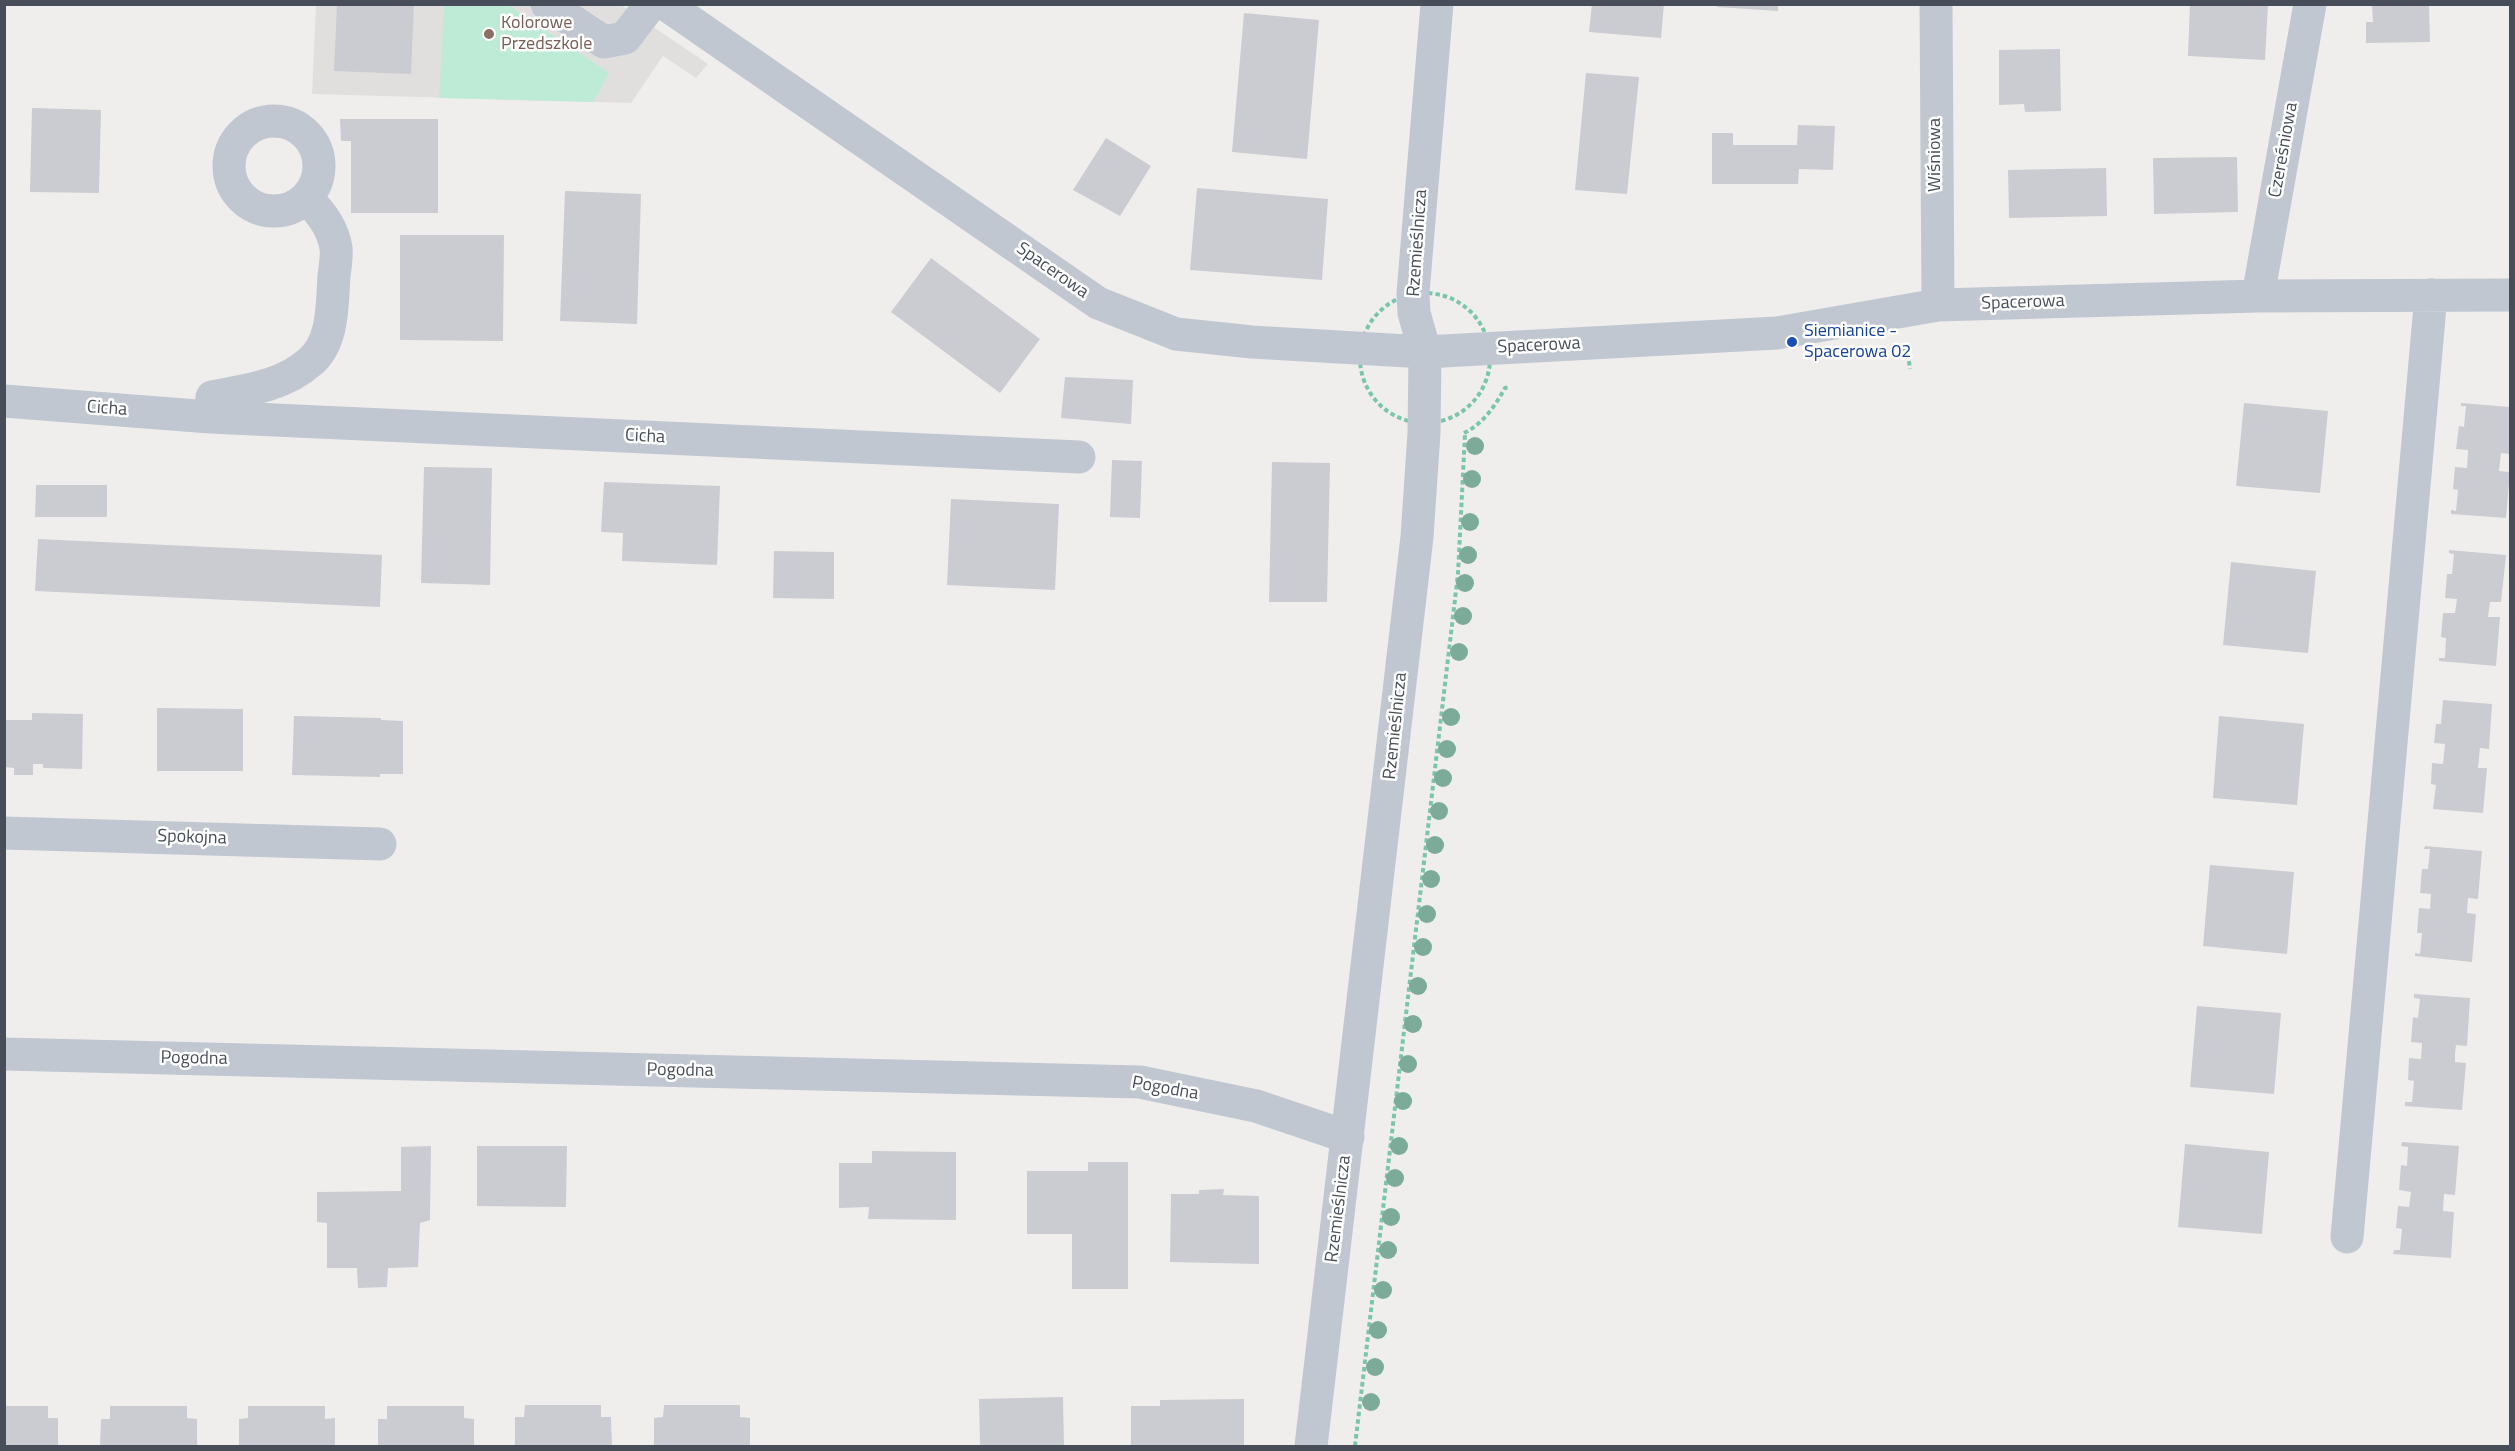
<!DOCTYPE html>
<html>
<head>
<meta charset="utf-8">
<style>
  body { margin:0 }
  #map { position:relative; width:2515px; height:1451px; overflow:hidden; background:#f0eeed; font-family:"Titillium Web",sans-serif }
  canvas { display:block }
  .frame { position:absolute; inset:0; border:6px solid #474e59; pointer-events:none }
</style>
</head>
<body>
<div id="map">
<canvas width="2515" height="1451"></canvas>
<div class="frame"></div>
</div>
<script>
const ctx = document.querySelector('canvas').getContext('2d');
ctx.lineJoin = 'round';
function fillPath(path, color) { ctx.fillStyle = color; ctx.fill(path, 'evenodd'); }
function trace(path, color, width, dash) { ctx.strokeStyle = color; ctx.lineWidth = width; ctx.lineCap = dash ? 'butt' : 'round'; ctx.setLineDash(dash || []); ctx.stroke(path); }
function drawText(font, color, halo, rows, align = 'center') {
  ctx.font = font + ' "Titillium Web",sans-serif'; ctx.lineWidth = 5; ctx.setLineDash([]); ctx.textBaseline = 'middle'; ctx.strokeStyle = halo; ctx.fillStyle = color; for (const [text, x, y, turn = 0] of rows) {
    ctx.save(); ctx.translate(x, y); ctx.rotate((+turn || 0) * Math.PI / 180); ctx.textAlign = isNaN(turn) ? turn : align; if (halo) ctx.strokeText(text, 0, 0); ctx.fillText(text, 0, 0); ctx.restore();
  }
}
const education = new Path2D(`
  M316,5H621L708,64L696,78L663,56L631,103L312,94Z`);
const green = new Path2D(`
  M444,5H508L609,73L593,102L439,98Z`);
const building = new Path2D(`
  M337,4H414L411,74L334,71Z
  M1592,4H1664L1661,38L1589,32Z
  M1717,4H1778V11L1717,7Z
  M2190,4H2268L2265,60L2188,56Z
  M2372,4H2429L2430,42L2366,43V22H2373Z
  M1244,13L1319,20L1307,159L1232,152Z
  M2060,49L2061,111L2025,112L2024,104L1999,105V50Z
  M1586,73L1639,77L1627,194L1575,190Z
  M32,108L101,110L99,193L30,192Z
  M340,119H438V213H351V141H341Z
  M1798,125L1835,126L1833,170L1799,169L1798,184H1712V133H1733V145H1797Z
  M1106,138L1151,166L1120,216L1073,190Z
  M2237,157L2238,212L2154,214L2153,158Z
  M2106,168L2107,216L2009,218L2008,170Z
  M1197,188L1328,199L1322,280L1190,270Z
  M565,191L641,194L637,324L560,321Z
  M400,235H504L503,341L400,340Z
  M931,258L1040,339L1000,393L891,312Z
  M1065,377L1133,380L1131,424L1061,418Z
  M2244,403L2328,411L2320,493L2236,486Z
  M2461,403L2510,407V454L2501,453L2499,471L2510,472L2506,518L2451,514V510L2456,511L2458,490L2453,489L2455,467L2467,468L2468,450L2456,449L2459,426L2464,427L2466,406H2461Z
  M1112,460L1142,461L1140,518L1110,517Z
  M1272,462L1330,463L1327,602H1269Z
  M424,467L492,468L490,585L421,583Z
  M604,482L720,486L717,565L622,561L623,533L601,532Z
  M36,485H107V517H35Z
  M951,499L1059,504L1055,590L947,585Z
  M38,539L382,555L380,607L35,591Z
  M2449,550L2506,555L2501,602H2490L2488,617H2500L2496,666L2439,661V658H2445L2446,638L2441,637L2443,613H2455L2457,599L2445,598L2447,574H2452L2454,554L2449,553Z
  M774,551L834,552V599L773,598Z
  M2231,562L2316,571L2308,653L2223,645Z
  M2443,700L2492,704L2489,749L2480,748L2478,768H2487L2483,813L2433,809L2436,785L2431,784L2432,763L2443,764L2445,744L2434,743L2436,724H2441Z
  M157,708L243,709V771H157Z
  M32,713L83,714L82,769L43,768V764H33V775H14V768L4,767V720H32Z
  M294,716L381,718V720L403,721V774H380V777L292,775Z
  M2219,716L2304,724L2297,805L2213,798Z
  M2425,846L2482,851L2478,899L2468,898L2467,913L2476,914L2472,962L2415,956V953L2420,954L2422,933H2417L2419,908L2430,909L2431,894L2420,893L2422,869H2428L2430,849H2424Z
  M2210,865L2294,872L2287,954L2203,946Z
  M2414,994L2470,998L2467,1046L2456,1045L2455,1054V1062L2466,1063L2462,1110L2405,1106V1102H2412L2414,1081L2408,1080L2409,1058L2421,1059L2422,1043L2411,1042L2413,1017L2418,1018L2420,999L2414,998Z
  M2197,1006L2281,1013L2274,1094L2190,1087Z
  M2402,1142L2459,1146L2455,1195L2444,1194L2443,1211L2454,1212L2451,1258L2393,1254L2394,1250H2400L2402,1229L2396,1228L2398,1206L2409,1207L2411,1192L2399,1190L2401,1165L2407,1166L2408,1147L2401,1146Z
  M2185,1144L2269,1152L2262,1234L2178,1227Z
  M431,1146L430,1220L420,1223L418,1267L388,1268L387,1287L358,1288L357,1268H327V1223L317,1222V1192L401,1191V1147Z
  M477,1146H567L566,1207L477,1206Z
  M872,1151L956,1152V1220L868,1219L869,1207L839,1208V1163H872Z
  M1088,1162H1128V1289H1072V1234H1027V1171H1088Z
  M1224,1189L1223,1195L1259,1196V1264L1170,1262L1171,1194H1199V1190Z
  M1063,1397L1064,1446H980L979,1399Z
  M1244,1399V1446H1131V1406H1160V1400Z
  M525,1405H601V1417H611L612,1446H515V1417H524Z
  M664,1405H740V1417L750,1418V1446H654V1418L663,1417Z
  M4,1406H48V1418H58V1446H4Z
  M110,1406H187V1418L197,1419V1446H100L101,1419H110Z
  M248,1406H325V1419L335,1418V1446H239V1419L248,1418Z
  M387,1406H464V1418L474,1419V1446H378V1419H387Z`);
const path = new Path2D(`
  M1360 358a65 65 0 1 1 130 0a65 65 0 1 1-130 0Z
  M1903,348L1908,354L1910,369
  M1464,433C1483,424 1495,406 1505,388L1509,387
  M1355,1446L1458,574L1465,434`);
const minor = new Path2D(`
  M547,4L604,42L625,38L651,4
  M665,4L1098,303L1176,334L1252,342L1425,352L1777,333L1938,305L2258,296L2510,295
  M1936,4L1938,305
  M229 166a45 45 0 1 1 90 0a45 45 0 1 1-90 0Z
  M2258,296L2310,4
  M4,401L210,417L1079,457
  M210,417L212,397C247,390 283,386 310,362C334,342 332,304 334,276C335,267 337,257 336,248C333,228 321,212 306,198
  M4,833L380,844
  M4,1054L1140,1082L1256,1106L1348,1137
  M2347,1237L2431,295
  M1311,1446L1417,537L1424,433L1425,352L1414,313L1413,293L1437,4`);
const trees = [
  [1475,446],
  [1472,479],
  [1470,522],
  [1468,555],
  [1465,583],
  [1463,616],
  [1459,652],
  [1451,717],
  [1447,749],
  [1443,778],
  [1439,811],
  [1435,845],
  [1431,879],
  [1427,914],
  [1423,947],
  [1418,986],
  [1413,1024],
  [1408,1064],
  [1403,1101],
  [1399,1146],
  [1395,1178],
  [1391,1217],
  [1388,1250],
  [1383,1290],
  [1378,1330],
  [1375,1367],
  [1371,1402]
];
const markers = [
  [489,34,6,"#8d6e63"],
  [1792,342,6,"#1a4fb4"]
];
const educationNames = [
  ["Kolorowe",501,24],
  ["Przedszkole",501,45]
];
const streetNames = [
  ["Czereśniowa",2284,150,-80],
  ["Wiśniowa",1936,155,-90],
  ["Rzemieślnicza",1418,243,-86],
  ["Spacerowa",1052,271,35],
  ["Spacerowa",2023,303,-2],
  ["Spacerowa",1539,346,-3],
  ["Cicha",107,409,4],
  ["Cicha",645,437,3],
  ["Rzemieślnicza",1396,726,-84],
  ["Spokojna",192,838,2],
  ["Pogodna",194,1059,1],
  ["Pogodna",680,1071,1],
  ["Pogodna",1165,1089,10],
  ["Rzemieślnicza",1339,1209,-83]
];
const transitNames = [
  ["Siemianice -",1804,332],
  ["Spacerowa 02",1804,353]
];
fillPath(education, '#e1dfde');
fillPath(green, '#beebd6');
fillPath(building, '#cbcbd2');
trace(path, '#79c6ac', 4, [4.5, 3]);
trace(minor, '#c1c7d1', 33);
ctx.fillStyle = '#7cab9a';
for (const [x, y] of trees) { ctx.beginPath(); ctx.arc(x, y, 9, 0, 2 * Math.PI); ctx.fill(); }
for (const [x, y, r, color] of markers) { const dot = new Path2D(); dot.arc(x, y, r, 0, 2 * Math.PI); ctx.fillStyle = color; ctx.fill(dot); trace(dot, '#fff', 2); }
drawText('18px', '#785e54', '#fff', educationNames, 'left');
drawText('18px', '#474e59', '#fff', streetNames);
drawText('18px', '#164399', '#fff', transitNames, 'left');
</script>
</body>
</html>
